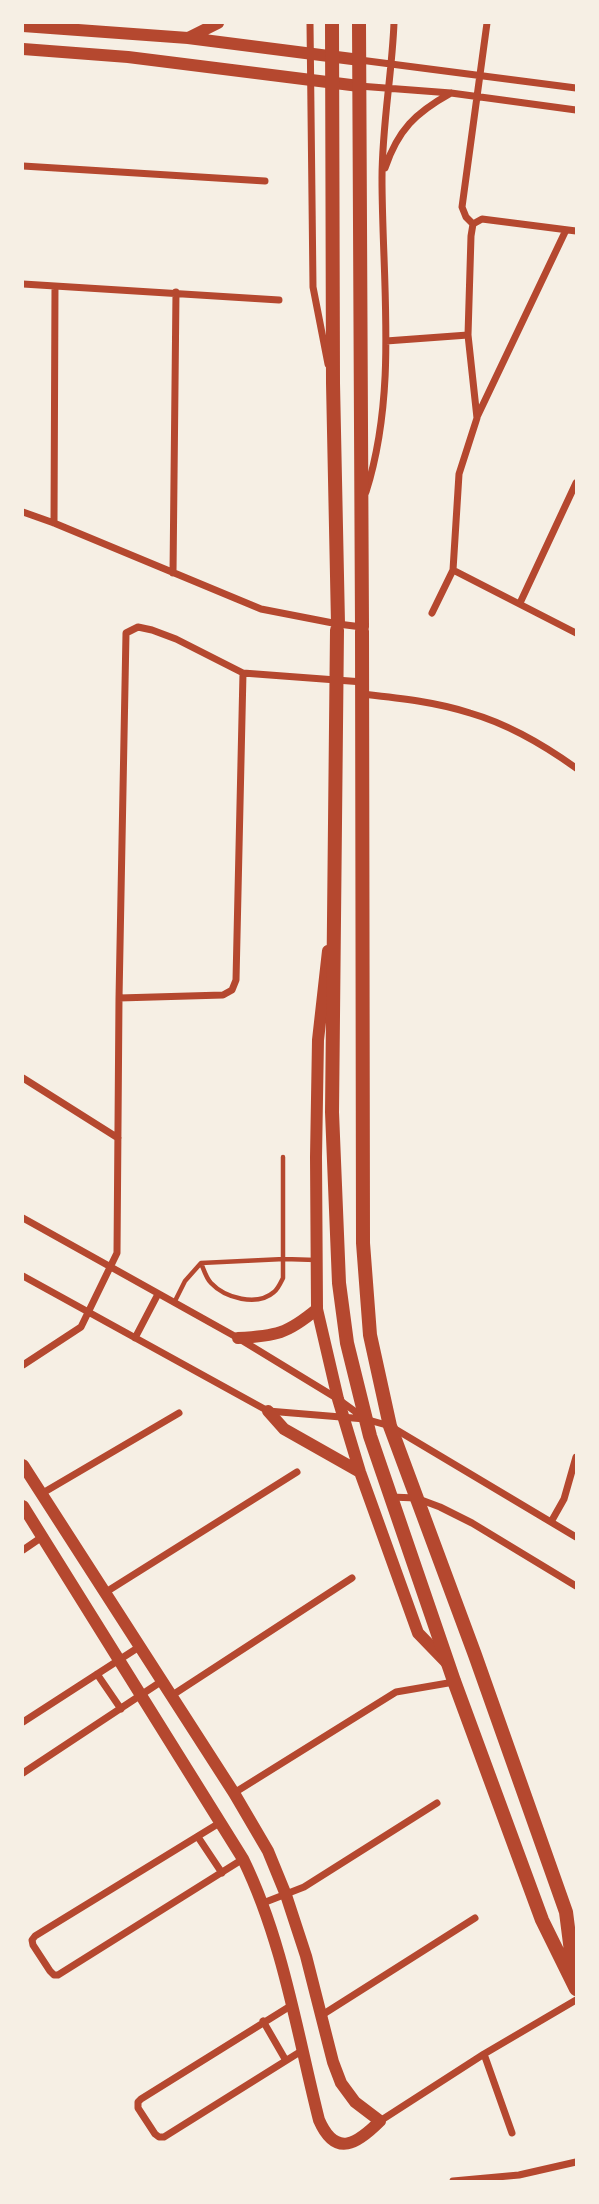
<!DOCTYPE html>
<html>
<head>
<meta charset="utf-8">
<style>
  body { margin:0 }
  #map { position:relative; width:599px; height:2204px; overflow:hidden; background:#f6efe4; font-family:"IBM Plex Serif",serif }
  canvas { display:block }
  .frame { position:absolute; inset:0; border:24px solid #f6efe4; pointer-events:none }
</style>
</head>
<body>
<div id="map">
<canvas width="599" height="2204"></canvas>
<div class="frame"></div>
</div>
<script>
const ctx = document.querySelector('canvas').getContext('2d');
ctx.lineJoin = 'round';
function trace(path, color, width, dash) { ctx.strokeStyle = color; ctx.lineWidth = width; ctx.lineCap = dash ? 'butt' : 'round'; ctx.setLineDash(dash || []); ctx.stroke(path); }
const service = new Path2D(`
  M201,1263C204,1270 206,1278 211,1283C225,1298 257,1307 274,1292C278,1289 281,1282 283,1278V1157
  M174,1303L185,1281L201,1263L284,1259L316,1260`);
const minor = new Path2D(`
  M310,23L313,287L328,364
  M360,60L576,88
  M359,86L451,93L576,110
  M23,166L265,181
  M385,168C398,130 415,113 451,93
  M473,224L466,217L462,207L487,23
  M473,224L482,219L576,231
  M23,284L279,300
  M386,341L468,335
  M477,417L566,230
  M366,492C398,391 382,282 382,178C382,126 392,74 394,23
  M23,512L54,523L261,609L338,624L362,627
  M54,523L55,286
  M453,570L576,633
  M173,573L176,292
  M520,603L576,483
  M432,613L453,570L459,474L477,418L468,335L471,236L473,224
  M363,694C399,698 436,702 470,713C508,724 544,745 576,768
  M119,998L223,995L232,990L236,980L243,673
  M23,1078L118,1138
  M23,1218L238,1338L338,1399L364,1418
  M23,1276L268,1411L365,1419L390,1426L576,1537
  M135,1338L158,1294
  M23,1365L81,1327L117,1253L119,998L126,633L138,627L152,630L176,639L243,673L363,682
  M41,1494L179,1413
  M391,1497L416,1498L440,1507L472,1523L576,1586
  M551,1522L564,1499L576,1457
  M23,1550L42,1537
  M106,1592L297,1472
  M97,1674L121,1709
  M171,1696L352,1578
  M23,1722L139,1647
  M23,1773L162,1681
  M234,1793L396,1692L454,1682
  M221,1822L35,1936L32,1940L33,1945L50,1971L54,1975H58L243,1859
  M198,1837L222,1873
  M263,1903L304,1887L437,1803
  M292,2005L141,2099L138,2102V2108L155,2134L159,2137H164L303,2050
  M322,2015L475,1918
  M263,2021L285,2059
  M484,2054L512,2133
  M380,2121L484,2054L576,2000
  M453,2181L519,2175L576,2162`);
const tertiary = new Path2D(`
  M23,26L188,38L360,60
  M190,37L218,23
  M23,49L128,57L359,86
  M23,1465L234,1793L268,1851L286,1895L306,1956L333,2062L341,2083L355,2102L380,2121C358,2143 336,2159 319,2120C297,2033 283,1941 243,1859L23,1506`);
const secondary = new Path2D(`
  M328,951L318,1040L316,1157L317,1309L338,1399L360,1472L418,1633L448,1664
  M238,1338C276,1336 287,1334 317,1309
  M268,1411L284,1429L360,1472`);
const primary = new Path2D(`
  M332,23L333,383L338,624
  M359,23L362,627
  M337,630L332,1112L339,1283L347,1343L370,1436L454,1681L542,1920L576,1989
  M362,631L363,1243L370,1335L390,1426L475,1655L566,1912L574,1975`);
trace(service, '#b5482f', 4.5);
trace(minor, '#b5482f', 7);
trace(tertiary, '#b5482f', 12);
trace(secondary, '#b5482f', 12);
trace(primary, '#b5482f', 14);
</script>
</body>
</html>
